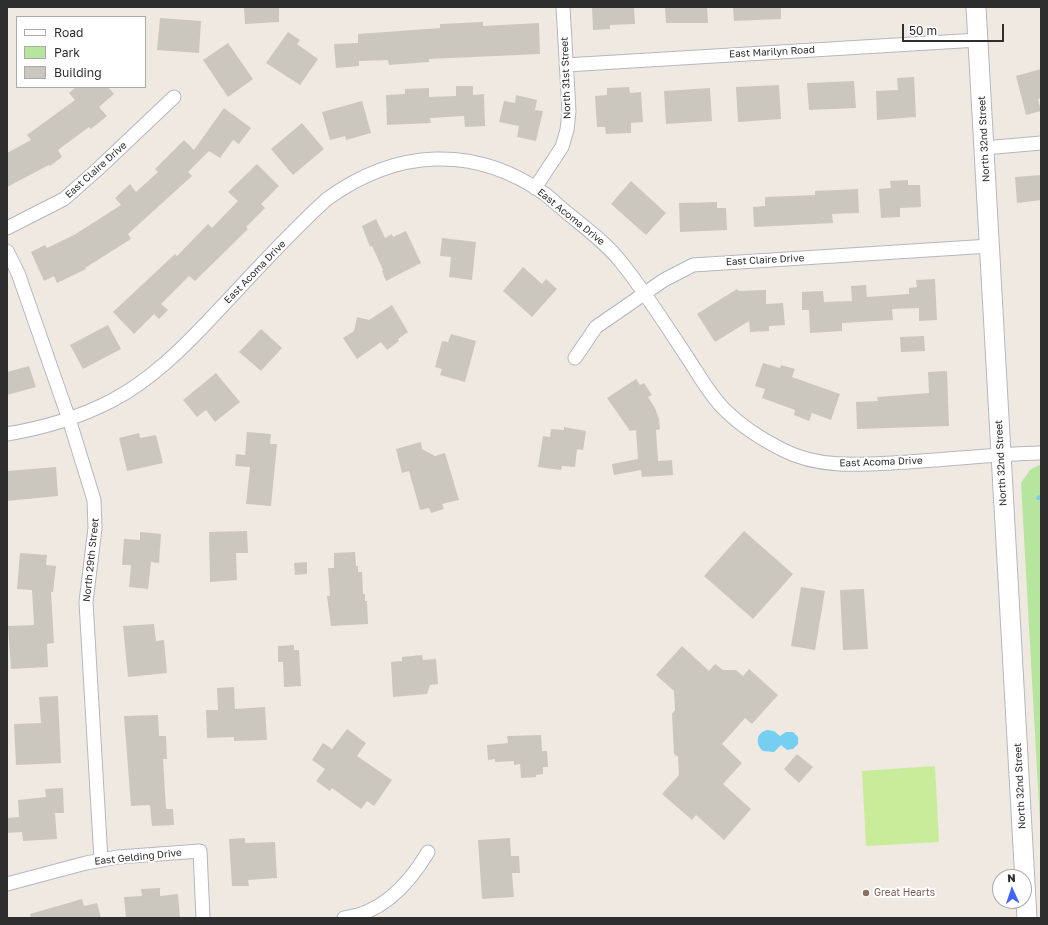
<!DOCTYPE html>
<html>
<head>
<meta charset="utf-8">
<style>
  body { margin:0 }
  #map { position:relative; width:1048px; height:925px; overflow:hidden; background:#efe9e1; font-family:"Golos Text",sans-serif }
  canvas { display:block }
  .frame { position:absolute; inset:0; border:8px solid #2e2e2e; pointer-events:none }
  .legend { position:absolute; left:16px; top:16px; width:130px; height:72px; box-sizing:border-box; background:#fff; border:1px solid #ababab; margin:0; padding:5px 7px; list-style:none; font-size:12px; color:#2e2e2e }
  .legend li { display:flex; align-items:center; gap:8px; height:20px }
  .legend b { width:20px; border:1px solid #ababab }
  .north { position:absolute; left:992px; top:869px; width:40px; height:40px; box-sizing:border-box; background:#fff; border:1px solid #ababab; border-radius:50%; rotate:357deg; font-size:11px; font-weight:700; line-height:16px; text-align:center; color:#2e2e2e }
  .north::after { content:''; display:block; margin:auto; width:14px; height:18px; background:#4264fb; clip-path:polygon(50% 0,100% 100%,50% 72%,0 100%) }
  .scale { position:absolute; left:902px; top:24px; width:102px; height:18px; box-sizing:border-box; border:2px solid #2e2e2e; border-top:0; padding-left:5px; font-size:12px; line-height:14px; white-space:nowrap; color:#2e2e2e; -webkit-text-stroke:3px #fff; paint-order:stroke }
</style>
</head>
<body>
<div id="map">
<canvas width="1048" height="925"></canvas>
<div class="frame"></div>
<ul class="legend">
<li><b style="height:5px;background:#fff"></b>Road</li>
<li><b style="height:11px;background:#b6e59e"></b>Park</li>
<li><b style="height:11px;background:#cbc7bf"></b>Building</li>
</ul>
<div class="north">N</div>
<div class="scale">50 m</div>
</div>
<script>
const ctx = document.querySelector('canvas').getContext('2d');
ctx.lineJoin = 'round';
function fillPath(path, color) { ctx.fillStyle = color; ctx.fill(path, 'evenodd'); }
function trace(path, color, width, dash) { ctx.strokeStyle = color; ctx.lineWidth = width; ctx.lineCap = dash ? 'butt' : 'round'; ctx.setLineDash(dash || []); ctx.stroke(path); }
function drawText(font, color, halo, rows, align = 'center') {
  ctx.font = font + ' "Golos Text",sans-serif'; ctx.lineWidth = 4; ctx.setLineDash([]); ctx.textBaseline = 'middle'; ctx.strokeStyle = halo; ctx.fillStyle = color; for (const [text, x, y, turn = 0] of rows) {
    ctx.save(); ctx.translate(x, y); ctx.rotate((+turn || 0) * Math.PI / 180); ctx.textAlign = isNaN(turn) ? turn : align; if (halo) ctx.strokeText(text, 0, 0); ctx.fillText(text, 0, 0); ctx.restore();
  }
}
const green = new Path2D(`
  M1039,465H1041V842L1021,483L1030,470Z`);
const pitch = new Path2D(`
  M935,766L939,842L866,846L862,771Z`);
const water = new Path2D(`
  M767,730L774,731L780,736L786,732H793L798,737V744L793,749L787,750L781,745L774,752L763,751C755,744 756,733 767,730Z`);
const stream = new Path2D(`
  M1038,498L1041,497`);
const building = new Path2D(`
  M244,7H279V22L245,24Z
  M592,7H634L635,24L610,25V29L593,30Z
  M665,7H707L708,23H666Z
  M733,7H781V19L734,21Z
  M160,18L201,21L199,53L157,50Z
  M483,22V26L539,23L540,54L429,59V62L389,65L388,60L359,61V66L336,68L334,44L358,43V34L440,28V24Z
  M288,32L300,40L297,44L318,59L300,85L266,63Z
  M228,43L253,79L228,97L203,60Z
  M1041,69V98L1038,99L1041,111L1026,115L1016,76Z
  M914,77L916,117L877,120L876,91L898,90L897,78Z
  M854,81L856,108L809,110L807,83Z
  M779,85L781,119L738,122L736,87Z
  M456,86H473V95L484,94L485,126L465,127L464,116L430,118L431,123L387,125L386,95L405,94V89L429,88V97L456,96Z
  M76,87H108L114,94L99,107L107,116L91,129L89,127L58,150L62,157L50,166L49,165L7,187V153L31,140L27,135L75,100L69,93Z
  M629,87L630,93L641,92L643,122L631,123V133L606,134L605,127H597L595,96L607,95V88Z
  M710,88L712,121L666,124L664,91Z
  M516,95L537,100L535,110L543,111L536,141L517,137L519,126L499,122L504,101L515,103Z
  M362,101L371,133L346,140L345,136L330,140L322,112Z
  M224,108L251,128L239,144L233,140L220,158L209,151L188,172L192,176L128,234L131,239L85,268L86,269L57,283L54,276L44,281L31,252L45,245L47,248L74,235L121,205L115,198L130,184L136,192L158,172L155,169L184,140L194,150Z
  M302,123L324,149L293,175L271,149Z
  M257,164L279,186L261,204L265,208L246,227L248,229L195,281L189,276L161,304L168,310L159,319L154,314L134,334L113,312L175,254L177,256L208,224L212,228L238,201L228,192Z
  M1041,175V200L1017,203L1015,177Z
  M908,180V185H920L921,207L900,208V217L881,218L879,189L891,188L890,181Z
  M631,181L666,213L646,235L611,204Z
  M858,189L859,213L832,214L833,223L754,227L753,207L765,206V197L815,195V191Z
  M717,202V208H726L727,230L680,232L679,203Z
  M376,219L385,238L392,234L393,237L406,231L421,263L386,281L382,271L383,270L372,246L370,247L362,226Z
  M442,238L476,242L472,280L449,277L451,257L440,256Z
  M523,267L542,284L546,279L557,289L532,317L503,291Z
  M935,279L937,320L919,321V308L892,309L893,320L842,323V331L810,333L809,310H802V292L823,291L824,302L852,301L851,286L866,285L867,297L909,294V288L917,287L916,280Z
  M737,289L739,291L766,290V304L783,303L785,325L769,326V331L750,332L749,321L715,342L697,314Z
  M392,305L408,332L398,339L399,341L387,350L381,342L357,359L343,338L354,331L357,317L369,320Z
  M108,325L121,349L83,369L70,345Z
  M261,329L282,348L261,371L239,352Z
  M451,334L476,341L465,382L440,375L442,369L435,367L442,341L448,342Z
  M924,336L925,351L901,352L900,337Z
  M763,363L780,368L781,365L795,369L792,377L840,394L831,420L812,413L809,421L794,415L795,410L762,398L765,389L755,386Z
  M29,366L36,387L7,395V372Z
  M947,371L949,426L857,429L856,402L878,401L877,397L929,393L928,372Z
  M216,373L240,402L215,422L206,410L197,417L183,400Z
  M636,379L640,385L644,383L652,395L648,397L655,408L659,419L660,429L656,430L658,461L672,460L673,475L642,477L641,470L614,475L612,464L638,459L636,430L630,431L607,398Z
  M564,427L586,431L583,450L577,449L575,467L562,466L561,470L538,467L543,436L550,437L551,429L564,430Z
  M247,432L271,434L270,444H277L271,506L246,504L250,467L235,466L236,454L245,455Z
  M139,433L140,438L156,435L163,463L127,471L119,438Z
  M421,442L422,449L435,456L445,453L459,500L442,504L444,509L431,513L429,508L420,510L409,471L402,473L396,449Z
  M56,467L58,496L7,501V471Z
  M247,531L248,553H236L237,580L210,582L209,532Z
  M744,531L793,574L753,619L704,576Z
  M140,532L161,534L159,563L151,562L148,589L129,587L131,565H122L124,539L140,540Z
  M355,552L356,566H358V572H362L363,594H365V601H367L368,624L331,626L327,596H330L328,568H334V553Z
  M20,553L47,555L46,565L56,566L53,592H51L54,643L47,644L48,667L11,669L8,626L34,625L32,590L17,589Z
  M307,562V574L295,575L294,563Z
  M801,587L825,591L815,650L791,646Z
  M864,589L868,649L843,650L840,590Z
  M154,624L156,641L164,640L167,673L128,677L123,626Z
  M294,645V650H299L301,686L284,687L283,662H278V646Z
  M682,646L709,671L715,664L723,670H736L743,676L749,669L778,695L752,724L745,718L722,744L742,763L723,784L751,809L724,840L696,815L692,820L662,794L679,775L678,757L674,754L672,714L675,710L674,691L656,675Z
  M422,655L423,660L436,659L438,684L430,685L427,694L393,697L391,662L402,661V657Z
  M234,687L235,709L265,707L267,740L234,741V737L207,738L206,710H218L217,688Z
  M58,696L61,763L16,765L14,724L41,723L39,697Z
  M158,715L159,736H166L167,759H163L166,809H173L174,825L152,826L150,805L131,806L124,716Z
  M347,729L366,743L357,756L392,780L374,806L367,801L361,809L332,788L330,791L316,781L325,769L312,760L323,743L332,749Z
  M541,735L542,751H547L548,767H543V774L536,775V777L521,778L520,764L514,765V761L495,762V759L488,760L487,745L508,743L507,736Z
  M797,754L813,767L799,783L784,769Z
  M63,788L64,813H55L57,839L23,841L22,832L7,833V818L19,817L18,800L46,797L45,789Z
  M245,838V843L275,842L277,878L248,880L249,886H232L229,839Z
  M510,838L511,856H519L520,873H512L514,897L482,899L478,840Z
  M160,888V896L178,894L180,918H126L124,897L142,896L141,889Z
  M82,899L84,906L97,903L101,918H31L30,914Z`);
const minor = new Path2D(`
  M566,65L978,40
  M984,148L1041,143
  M535,188L562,147L567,130L569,111L563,7
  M7,228L64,199L98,169L174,97
  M7,251L18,273L69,419L94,500L95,528L86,602L101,860
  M575,358L596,327L664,280L693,265L990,246
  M7,434C43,428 78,418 111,401C150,381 183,348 213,316C250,277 287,235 327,199C396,149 474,144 545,194C554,201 562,209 571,216C588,230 607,244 621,262C646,293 667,327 689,360C700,377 710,395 724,409C741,426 761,439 783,450C822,470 867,464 909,462C953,459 997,454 1041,453
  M7,884L86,863L118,857L200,851L203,918
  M344,918C383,913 409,884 428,852`);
const secondary = new Path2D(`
  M976,7L1027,918`);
const markers = [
  [866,893,4,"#8d6e63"]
];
const streetNames = [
  ["East Marilyn Road",772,52,-3],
  ["North 31st Street",566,78,-92],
  ["North 32nd Street",984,139,-93],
  ["East Claire Drive",96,170,-42],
  ["East Acoma Drive",571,217,39],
  ["East Claire Drive",765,260,-3],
  ["East Acoma Drive",255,272,-46],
  ["East Acoma Drive",881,462,-2],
  ["North 32nd Street",1001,463,-93],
  ["North 29th Street",91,560,-84],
  ["North 32nd Street",1020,786,-93],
  ["East Gelding Drive",138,857,-6]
];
const educationNames = [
  ["Great Hearts",874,893]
];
fillPath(green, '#b6e59e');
fillPath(pitch, '#c9ec9a');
fillPath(water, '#75cff0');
trace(stream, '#75cff0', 4);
fillPath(building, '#cbc7bf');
trace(minor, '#b4b7c1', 15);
trace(secondary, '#b4b7c1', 21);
trace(minor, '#fff', 13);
trace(secondary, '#fff', 19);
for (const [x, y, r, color] of markers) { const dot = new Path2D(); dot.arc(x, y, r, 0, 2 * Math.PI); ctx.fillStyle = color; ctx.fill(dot); trace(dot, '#fff', 1.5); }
drawText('10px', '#2e2e2e', '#fff', streetNames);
drawText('10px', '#785e54', '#fff', educationNames, 'left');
</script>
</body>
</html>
